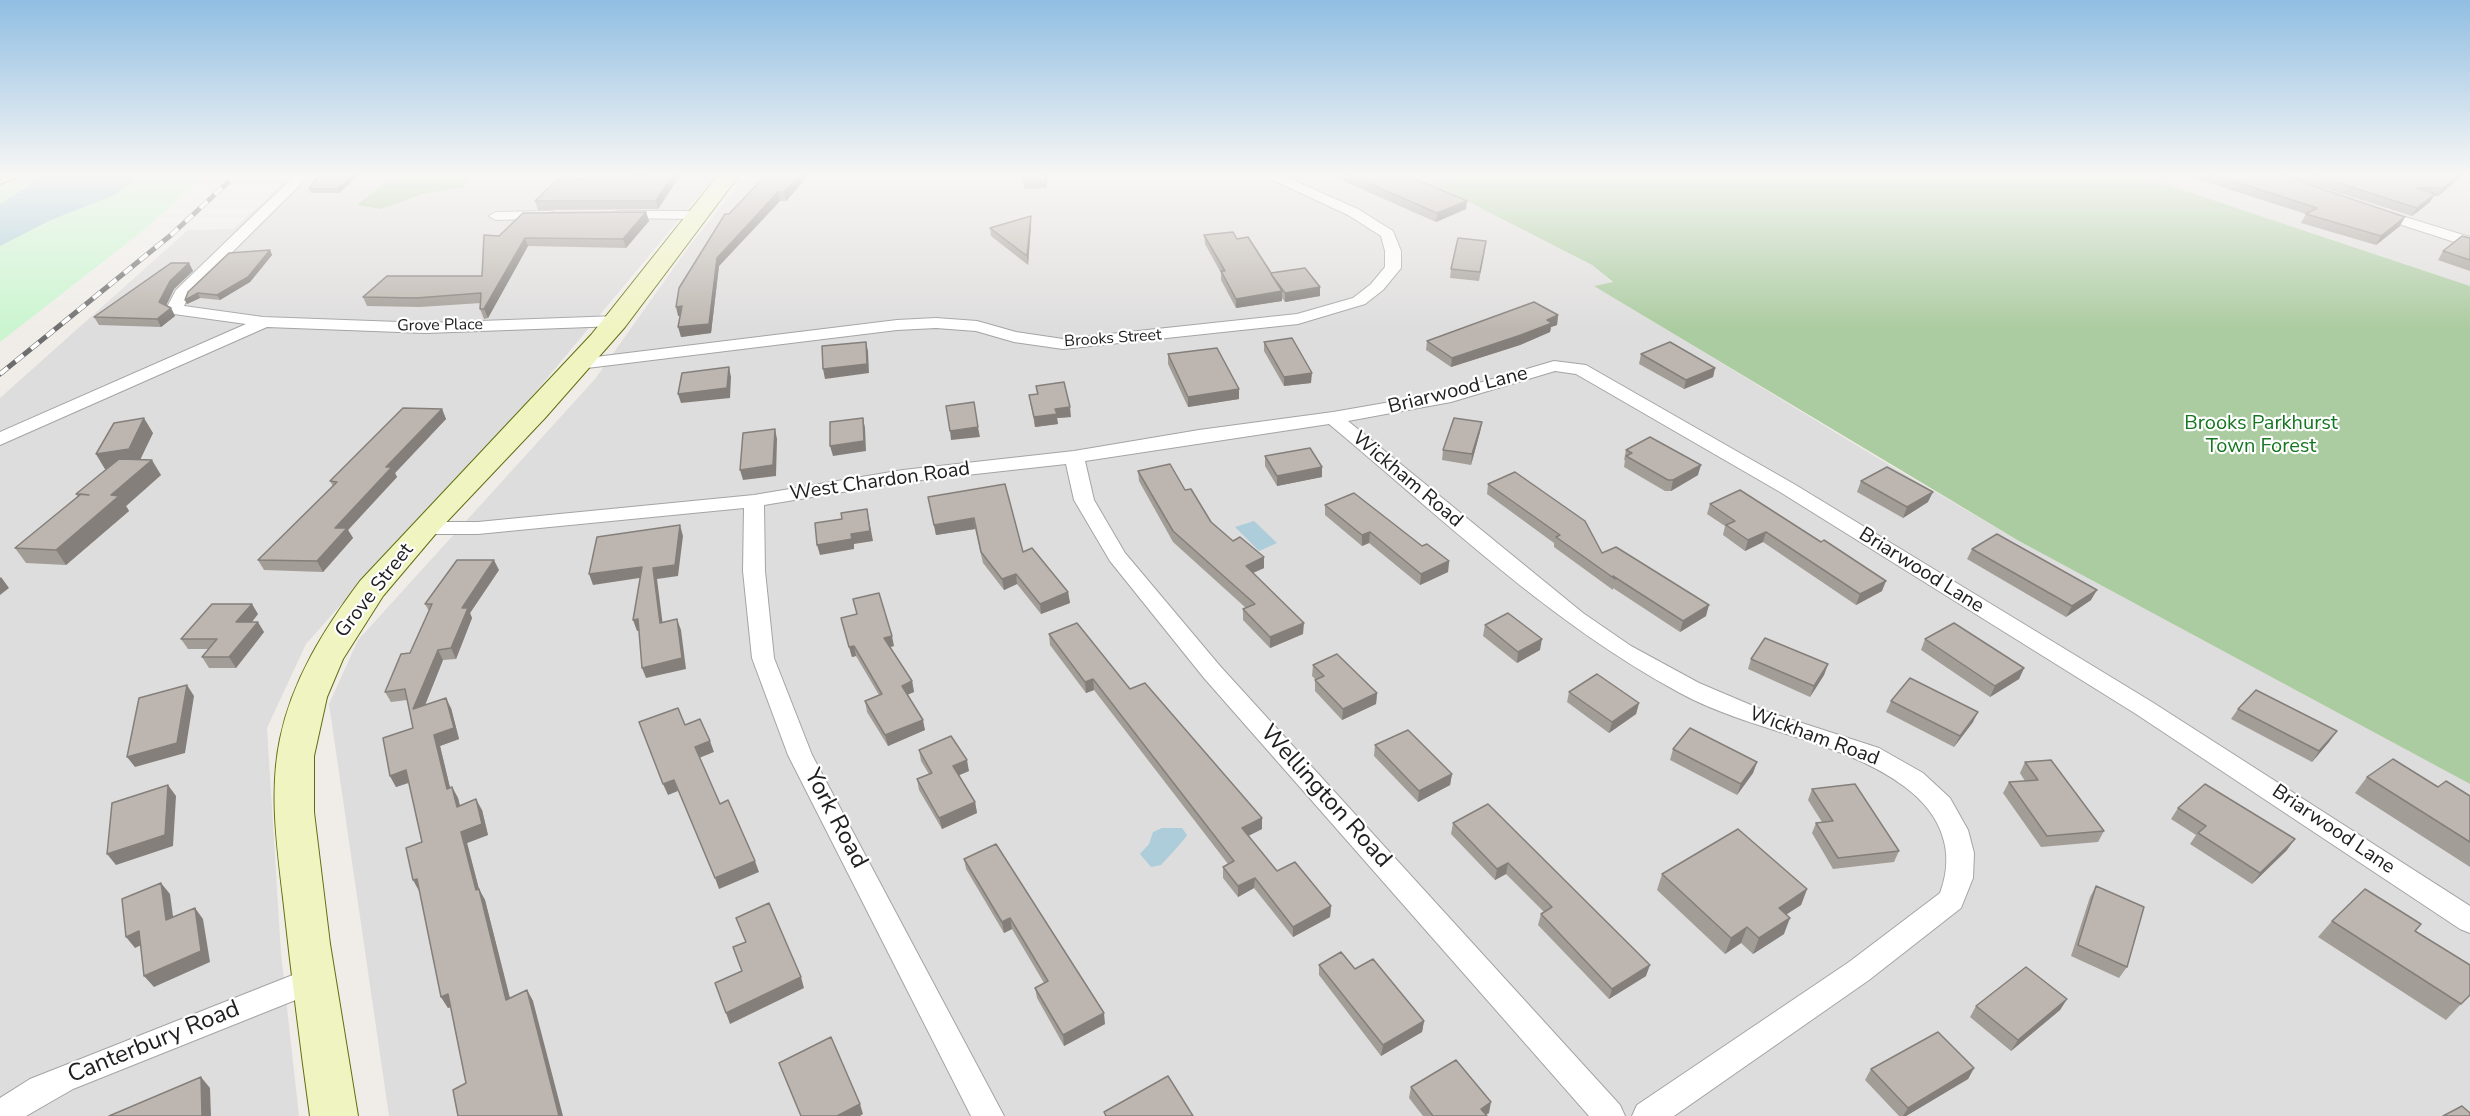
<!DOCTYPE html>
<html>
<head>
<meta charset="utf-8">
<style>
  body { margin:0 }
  canvas { display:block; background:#f0ede8 }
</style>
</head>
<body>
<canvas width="2470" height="1116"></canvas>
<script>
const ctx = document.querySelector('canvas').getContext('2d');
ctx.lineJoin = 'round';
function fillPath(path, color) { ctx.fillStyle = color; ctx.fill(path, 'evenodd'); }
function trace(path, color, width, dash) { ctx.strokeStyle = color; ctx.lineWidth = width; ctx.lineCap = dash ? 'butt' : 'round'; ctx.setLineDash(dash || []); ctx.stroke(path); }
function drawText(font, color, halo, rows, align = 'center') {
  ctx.font = font + ' "Nunito Sans",sans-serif'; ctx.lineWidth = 4.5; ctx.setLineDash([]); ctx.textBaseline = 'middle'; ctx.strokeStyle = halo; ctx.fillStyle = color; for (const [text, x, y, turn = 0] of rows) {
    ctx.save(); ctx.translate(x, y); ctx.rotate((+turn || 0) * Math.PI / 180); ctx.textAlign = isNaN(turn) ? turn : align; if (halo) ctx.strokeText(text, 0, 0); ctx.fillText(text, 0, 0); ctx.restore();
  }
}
const residential = new Path2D(`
  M293,174H396L358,205L381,209L423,194L463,187L468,174H717L489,448L370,572L306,644L267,728L281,953L299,1116H0V398L188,230L233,229Z
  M748,174H1451L1429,181L1592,265L1613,283L1595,286L1876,457L2019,541L2470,784V1116H389L329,704L358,640L595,379L690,245Z
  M2135,174H2470V286L2366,251Z`);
const forest = new Path2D(`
  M396,174H468L464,187L423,194L381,209L357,205Z
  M1451,174H2135L2470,286V784L2019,541L1594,286L1613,282L1592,265L1428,181Z`);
const park = new Path2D(`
  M0,174H47L0,204Z
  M143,174H208L140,233L0,342V246L51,220L101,200Z`);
const water = new Path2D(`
  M47,174H143L115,195L51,220L0,246V204Z
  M1254,521L1277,543L1259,551L1235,527Z
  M1162,828H1182L1187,835C1186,838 1164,862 1161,865C1158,866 1154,866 1151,867L1140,854L1149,844L1153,832Z`);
const street = new Path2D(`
  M296,174H311L189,295L184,306L263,317L426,323L617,316L625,321L617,326L426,333L267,327L0,445V432L246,324L174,314L166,309L176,290Z
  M1260,174H1279L1358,209L1393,231L1401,251V268L1383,290L1365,304L1298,324L1063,349L1014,342L976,331L936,328L897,330L579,369L570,364L579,359L897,320L936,318L977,321L1016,332L1063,339L1297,314L1353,298L1371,284L1385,267V251L1381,236L1348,215Z
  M2376,208L2470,237V247L2371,215L2369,212Z
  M549,211L554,212L556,215L554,218L496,220L489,216L496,212Z
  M620,211H696L703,215L696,219L615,218L613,215L615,212Z
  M1554,361L1586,365L1794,484L2152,702L2470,906V933L2460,929L2136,714L1780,492L1576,374L1555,371L1451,402L1348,421L1583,613L1631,646L1699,683L1765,711L1879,748L1923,773L1950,798L1968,830L1974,853L1973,878L1961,908L1869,980L1674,1116H1632L1637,1105L1849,962L1940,893C1956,851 1941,814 1905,787C1845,741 1749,731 1680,693C1550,623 1442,518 1329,424L1085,461L1094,500L1125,553L1220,666L1620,1105L1625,1116H1589L1204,678L1110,561L1074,500L1066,464L903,482L764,505L765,571L774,658L812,755L1004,1116H971L788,755L752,658L743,571L744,508L478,534H425L418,532L415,528L418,524L425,522H478L754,495L903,470L1074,451L1199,430L1333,412L1448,392Z
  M313,967L323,971L327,980L323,989L73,1089L26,1116H0V1098L30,1079Z`);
const secondary = new Path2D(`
  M0,174H18L15,178L0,184Z
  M719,174H740L625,327L545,418L438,531L383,596L343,659L327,697L314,756V812L330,944L358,1116H310C300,1044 291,971 283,898C277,846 269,791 280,739C292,680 324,629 360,581L591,335Z`);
const rail = new Path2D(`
  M0,374L171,235L237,174`);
const wall = new Path2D(`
  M360,174L339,193H311L309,189Z
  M648,174H681L658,209L538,210L535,201L583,179L647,175Z
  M767,174H810L786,201H780L719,266L711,333L681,337L680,316H678L729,214Z
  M1048,174L1046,188L1024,189L1023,180Z
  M1332,174H1404L1466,209L1436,222L1332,176Z
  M2181,174H2278L2400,226L2376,245L2301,223L2306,214Z
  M2279,174H2465L2438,196H2433L2430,202L2412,216Z
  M646,212L649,221L626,248L528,246L488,318L484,319L480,309L481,303L420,307L367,306L363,297L482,276L499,236Z
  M1031,225L1028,265L991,236L990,228Z
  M1204,235L1237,239L1271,273L1320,296L1285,302L1282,298V301L1236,308L1221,280V273L1205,244Z
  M2470,238V271L2438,260L2443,251Z
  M270,250L272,255L250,282L220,300L200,298L187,304L185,300Z
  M1485,250L1479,281L1450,278L1451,269Z
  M189,263L193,271L174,289L166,305L171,308L175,316L161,327L99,325L94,317Z
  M1558,315L1557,325L1551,327L1550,332L1520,345L1451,367L1426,350L1427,341Z
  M1264,342L1311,383L1284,386L1264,351Z
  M1168,354L1239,399L1188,407L1168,364Z
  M1641,354L1715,368L1713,377L1684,389L1639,364Z
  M1036,386L1071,417L1057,418L1058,424L1035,427L1029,395L1037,394Z
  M442,409L446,419L395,473L397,477L348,530L353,538L323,572L264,570L258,560L333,486L330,481Z
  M1482,422L1480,432L1471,465L1442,460L1443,450Z
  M153,433L140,460L161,475L126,506L129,511L66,565L26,563L15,548L78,497L76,494L107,469H105L96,454Z
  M1626,450L1698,475L1671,491H1665L1624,467L1625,460H1624Z
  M1265,456L1322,477L1277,486L1265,466Z
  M1138,471L1185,490L1211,522L1264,568L1253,573L1303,634L1270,648L1243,620V609L1246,608L1173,542L1139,481Z
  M1861,481L1928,502L1903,518L1857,492Z
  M1488,484L1602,553L1706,616L1680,632L1613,588V590L1554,547V543L1487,494Z
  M928,497L1023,552L1068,592L1070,603L1041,614L1017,584L1004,590L983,563L975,529L936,535Z
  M1710,504L1882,591L1856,605L1763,542L1745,551L1723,535L1725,526L1707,514Z
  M1325,505L1422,546L1449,561L1448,572L1420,585L1369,543L1362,546L1325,515Z
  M1972,549L2091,600L2066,617L1967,559Z
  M499,570L470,613L472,618L456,659L443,660L425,705L451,708L459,739L440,746L450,788L452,787L458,798L460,806L482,810L488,835L467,843L479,889L485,900L510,998L527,990L533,1001L466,1083L451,1007L448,1008L441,997L422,842L409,783L396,787L390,776L413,728L407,700L391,702L385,692L410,653L429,611L425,604Z
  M853,599L894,646L890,647L912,681L914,692L907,695L925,730L888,746L867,712L865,701L879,695L856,656L852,657L841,618L857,614Z
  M258,614L252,622L264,632L236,668H209L202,657L208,649H188L181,639Z
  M1485,625L1540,650L1517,663L1483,636Z
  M1049,634L1130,689L1262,829L1248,836L1277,871L1331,906L1330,917L1293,937L1254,888L1238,897L1223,878V867L1228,864L1094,690L1086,693L1050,645Z
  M1925,639L2024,668L2019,679L1990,697L1921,650Z
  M1751,659L1828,664L1824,675L1810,697L1748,669Z
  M1313,665L1377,693L1376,704L1342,720L1315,691V680H1316L1312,676Z
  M1569,692L1639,703L1636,714L1609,733L1567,702Z
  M1891,701L1973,722L1954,747L1886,712Z
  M2238,709L2337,731L2329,742L2312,762L2231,719Z
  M1375,745L1452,774L1450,785L1418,802L1374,756Z
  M1673,749L1757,762L1753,773L1737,795L1670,760Z
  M919,750L969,771L959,775L975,802L977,813L942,829L919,790L917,779L929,774L921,761Z
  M2025,762L2104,831L2098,842L2041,847L2003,793L2009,782L2025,781L2020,773Z
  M2367,777L2438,787L2470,796V867L2355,793Z
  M1812,789L1899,851L1894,862L1833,869L1812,833L1816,823L1822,822L1808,800Z
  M1488,804L1646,976L1609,999L1538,925L1541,914L1544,912L1506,874L1495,880L1451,834L1453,823Z
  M2178,808L2287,850L2252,884L2190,844L2196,835L2171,819Z
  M964,859L1105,1024L1064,1046L1037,998L1035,988L1044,983L1012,929L1004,933L966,869Z
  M1662,874L1807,889L1801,905L1786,914L1784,934L1753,954L1741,943L1725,954L1657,890Z
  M2096,886L2127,967L2119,978L2071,956L2090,897Z
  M2332,921L2416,931L2461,1004L2446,1020L2318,937Z
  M1319,965L1355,969L1424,1021L1422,1032L1381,1056L1319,975Z
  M2067,999L2060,1010L2011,1051L1970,1017L1976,1006Z
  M1974,1068L1968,1079L1906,1116H1899L1865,1080L1871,1069Z
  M1411,1087L1489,1113L1486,1114L1487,1116H1423L1409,1098Z`);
const shadedWall = new Path2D(`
  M353,174H360L339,193L337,189Z
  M673,174H681L658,209L656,201Z
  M801,174H810L786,201L784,192Z
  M1046,174H1048L1046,188L1045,180Z
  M2460,174H2465L2438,196L2443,188Z
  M778,192L780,201L719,266L711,333L681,337L678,327L717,258Z
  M2435,194L2430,202L2412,216L2417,208Z
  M1467,201L1466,209L1436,222L1437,213Z
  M646,212L649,221L626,248L623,239Z
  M1031,216V225L1028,265L1027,256Z
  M2405,217L2400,226L2376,245L2381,236Z
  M525,238L528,246L488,318L484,309Z
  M270,250L272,255L250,282L220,300L217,295Z
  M189,263L193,271L174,289L164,310L159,302L170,281Z
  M1320,287V296L1285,302V293Z
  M1282,291V301L1236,308V299Z
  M198,293L200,298L187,304L185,300Z
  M682,306L684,315L678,316L676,307Z
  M171,308L175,316L161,327L157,319Z
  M1558,315L1557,325L1551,327L1550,332L1520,345L1451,367L1452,358Z
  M866,342L868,351L869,373L825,379L823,369Z
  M729,367L731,377L730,398L681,403L678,394Z
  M1715,368L1713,377L1684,389L1686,380Z
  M1312,373L1311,383L1284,386V377Z
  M1239,389V399L1188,407V397Z
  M1070,407L1071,417L1057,418L1058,424L1035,427L1034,417L1055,409Z
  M442,409L446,419L395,473L397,477L348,530L353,538L323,572L317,561L335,528L386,467Z
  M144,418L153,433L138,464L105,469L96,454Z
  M863,418L865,428L866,451L833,456L830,446Z
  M1482,422L1480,432L1471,465L1472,454Z
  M978,427L980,437L951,440L950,431Z
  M775,429L777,439L776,476L743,480L740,470Z
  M152,460L161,475L126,506L129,511L66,565L56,550L111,495Z
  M1701,465L1698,475L1671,491L1673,480Z
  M1322,467V477L1277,486V476Z
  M1933,492L1928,502L1903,518L1907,507Z
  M867,509L873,541L854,544V549L820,555L817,545L851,534Z
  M974,518L975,529L936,535L934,525Z
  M680,525L683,536L678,576L657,579L664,634L660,623L653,568Z
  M1370,532L1369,543L1362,546V535Z
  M1766,532L1763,542L1745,551L1748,540Z
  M1264,557V568L1246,576V566Z
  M494,560L499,570L470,613L472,618L456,659L451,648L462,608Z
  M1449,561L1448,572L1420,585L1421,574Z
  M642,567L646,577L593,585L589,574Z
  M1016,574L1017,584L1004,590L1002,579Z
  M1,577L9,588L0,595V578Z
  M1886,581L1882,591L1856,605L1860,594Z
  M2097,590L2091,600L2066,617L2072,606Z
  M1068,592L1070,603L1041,614L1040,604Z
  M252,604L258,614L243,633L236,622Z
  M1709,605L1706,616L1680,632L1683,621Z
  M638,619L642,630L637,631L633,620Z
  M677,619L681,630L686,669L646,678L642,668Z
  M258,622L264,632L236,668L229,657Z
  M1304,623L1303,634L1270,648V637Z
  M892,636L894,646L886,648L884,638Z
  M1542,639L1540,650L1517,663L1518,652Z
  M854,646L856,656L852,657L849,647Z
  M438,650L443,660L419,720L413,709Z
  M1828,664L1824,675L1810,697L1814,686Z
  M2024,668L2019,679L1990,697L1995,686Z
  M1093,679L1094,690L1086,693L1085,682Z
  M912,681L914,692L904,696L902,686Z
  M187,685L194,696L185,753L135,767L127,757Z
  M1377,693L1376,704L1342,720L1343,709Z
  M446,698L451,708L459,739L440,746L453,800L447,789L434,735Z
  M1639,703L1636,714L1609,733L1612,722Z
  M1978,712L1973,722L1954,747L1960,736Z
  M923,720L925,730L888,746L885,735Z
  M2337,731L2329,742L2312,762L2319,751Z
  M710,741L714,752L699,758L695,747Z
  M967,760L969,771L955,777L953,766Z
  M1757,762L1753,773L1737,795L1741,784Z
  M406,770L413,781L396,787L390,776Z
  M1452,774L1450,785L1418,802L1419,791Z
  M674,780L678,791L668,795L663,784Z
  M168,785L176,796L173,846L116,865L107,854Z
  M452,787L458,798L463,818L457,807Z
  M476,799L482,810L488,835L467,843L482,901L476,890L461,832Z
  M975,802L977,813L942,829L939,818Z
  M1262,818V829L1242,839V828Z
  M2295,839L2287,850L2252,884L2260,873Z
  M755,861L759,872L719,889L715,878Z
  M1508,863L1506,874L1495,880L1497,869Z
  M1255,878L1254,888L1238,897V886Z
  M417,879L419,891L413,880Z
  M161,883L170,894L175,931L166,920Z
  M479,889L485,900L513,1011L506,1000Z
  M1807,889L1801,905L1772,924L1779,908Z
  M1331,906L1330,917L1293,937V927Z
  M195,908L203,919L210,962L154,987L144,976Z
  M1010,918L1012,929L1004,933L1002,922Z
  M1790,918L1784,934L1753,954L1759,938Z
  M1747,927L1741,943L1725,954L1731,938Z
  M139,931L148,942L135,948L126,937Z
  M1650,965L1646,976L1609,999L1612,989Z
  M801,977L804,988L730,1024L726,1013Z
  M527,990L533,1001L563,1116H559Z
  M448,994L455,1005L448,1008L441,997Z
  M2067,999L2060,1010L2011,1051L2018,1040Z
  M1104,1013L1105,1024L1064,1046L1063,1035Z
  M1424,1021L1422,1032L1381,1056L1383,1045Z
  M1974,1068L1968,1079L1906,1116H1903L1908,1108Z
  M201,1077L210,1088L211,1116H202Z
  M1491,1102L1489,1113L1484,1116L1481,1109Z
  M860,1104L863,1114L860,1116H837Z`);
const building = new Path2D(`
  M320,174H353L337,189H309Z
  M588,174L647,175L648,174H673L656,201H535L559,178L583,179Z
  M767,174H801L784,192H778L717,258L709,324L678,327L682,306L676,307L679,288L725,214H729Z
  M1024,174H1046L1045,180H1023Z
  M1347,174H1404L1467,201L1437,213Z
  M2211,174H2278L2405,217L2381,236L2306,214L2317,208Z
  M2310,174H2460L2443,188H2417L2435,194L2417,208Z
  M646,212L623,239L525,238L484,309H480L481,293L416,298L363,297L387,276H482L484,235L499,236L523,213Z
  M1031,216L1027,256L990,228Z
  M1233,232L1237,239L1248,237L1271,273L1305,268L1320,287L1285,293L1271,274L1282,291L1236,299L1221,271H1225L1204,235Z
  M2462,236L2470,238V260L2443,251Z
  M1458,238L1486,241L1480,272L1451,269Z
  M270,250L248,277L217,295L198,293L185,300L188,292L229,253Z
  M171,263H189L170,281L159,302L171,308L157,319L94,317Z
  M1534,302L1558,315L1547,320L1552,323L1521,335L1452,358L1427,341Z
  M1292,338L1312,373L1284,377L1264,342Z
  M866,342L867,364L823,369L822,346Z
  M1670,342L1715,368L1686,380L1641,354Z
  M1217,348L1239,389L1188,397L1168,354Z
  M729,367L727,388L678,394L682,373Z
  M1064,382L1070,407L1055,409L1057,414L1034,417L1029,395L1038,394L1036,386Z
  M974,402L978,427L950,431L946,406Z
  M403,408L442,409L386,467H392L335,528H347L317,561L258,560L337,482L330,481Z
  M144,418L129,449L96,454L114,423Z
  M863,418L864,441L830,446V422Z
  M1454,418L1482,422L1472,454L1443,450Z
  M775,429L773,465L740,470L743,433Z
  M1650,437L1701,465L1673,480H1668L1626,456L1632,453L1626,450Z
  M1310,448L1322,467L1277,476L1265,456Z
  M119,459L152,460L111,495L119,496L56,550L15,548L81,494L89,495L76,494Z
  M1170,464L1185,490L1191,489L1211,522L1233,541L1240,537L1264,557L1246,566L1304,623L1270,637L1243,609L1255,604L1173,531L1138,471Z
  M1887,467L1933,492L1907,507L1861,481Z
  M1515,472L1585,521L1602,553L1616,547L1709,605L1683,621L1613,576L1615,579L1556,537L1560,535L1488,484Z
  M1005,484L1023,552L1032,548L1068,592L1040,604L1016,574L1002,579L981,552L974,518L934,525L928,497Z
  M1740,490L1821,542L1824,540L1886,581L1860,594L1766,532L1748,540L1726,525L1735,521L1710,504Z
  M1354,493L1422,546L1427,544L1449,561L1421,574L1370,532L1362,535L1325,505Z
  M867,509L870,531L851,534L852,539L817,545L815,523L842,519L841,513Z
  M680,525L675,565L653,568L660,623L677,619L682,658L642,668L638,619L633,620L642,567L589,574L597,537Z
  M1997,534L2097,590L2072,606L1972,549Z
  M457,560H494L462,608H468L451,648L438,650L413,709L446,698L454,728L434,735L447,789L452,787L457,807L476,799L482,824L461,832L476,890L479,889L506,1000L527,990L559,1116H458L453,1090L466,1083L448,994L441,997L417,879L413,880L406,848L422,842L406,770L390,776L383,738L413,728L405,689L385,692L401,654L410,653L432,604H425Z
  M879,593L892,636L884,638L912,681L902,686L923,720L885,735L865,701L882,694L854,646L849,647L841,618L857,614L853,599Z
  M212,604H252L236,622H258L229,657H202L217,639H181Z
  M1508,613L1542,639L1518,652L1485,625Z
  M1077,623L1130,689L1145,683L1262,818L1242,828L1277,871L1295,862L1331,906L1293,927L1255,878L1238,886L1223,867L1234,861L1093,679L1085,682L1049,634Z
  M1954,623L2024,668L1995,686L1925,639Z
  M1765,638L1828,664L1814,686L1751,659Z
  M1337,654L1377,693L1343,709L1315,680L1324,676L1313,665Z
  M1597,674L1639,703L1612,722L1569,692Z
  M1910,678L1978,712L1960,736L1891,701Z
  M187,685L177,743L127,757L139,698Z
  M2256,690L2337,731L2319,751L2238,709Z
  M678,708L685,725L700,719L710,741L695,747L720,804L728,800L755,861L715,878L674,780L663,784L639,722Z
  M1690,728L1757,762L1741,784L1673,749Z
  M1408,730L1452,774L1419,791L1375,745Z
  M951,736L967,760L953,766L975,802L939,818L917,779L932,773L919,750Z
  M2393,759L2438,787L2446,781L2470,796V842L2367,777Z
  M2051,760L2104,831L2047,836L2009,782L2038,780L2025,762Z
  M1855,784L1899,851L1838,858L1816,823L1833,821L1812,789Z
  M2205,784L2295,839L2260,873L2198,833L2206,826L2178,808Z
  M168,785L165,835L107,854L112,803Z
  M1488,804L1650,965L1612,989L1541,914L1552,907L1508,863L1497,869L1453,823Z
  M1738,829L1807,889L1779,908L1790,918L1759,938L1747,927L1731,938L1662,874Z
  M996,844L1104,1013L1063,1035L1035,988L1048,981L1010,918L1002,922L964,859Z
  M161,883L166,920L195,908L201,951L144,976L139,931L126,937L122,899Z
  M2096,886L2144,907L2127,967L2078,945Z
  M2365,889L2421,924L2415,931L2470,965V995L2461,1004L2332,921Z
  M769,903L801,977L726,1013L715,983L742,971L733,947L746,942L736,918Z
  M1341,952L1355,969L1373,959L1424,1021L1383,1045L1319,965Z
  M2026,967L2067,999L2018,1040L1976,1006Z
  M1938,1032L1974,1068L1908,1108L1871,1069Z
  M831,1037L860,1104L837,1116H801L779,1063Z
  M1456,1060L1491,1102L1481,1109L1487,1116H1433L1411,1087Z
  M1168,1076L1193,1116H1106L1104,1112Z
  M201,1077L202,1116H109Z
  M2462,1106L2470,1113V1116H2443Z`);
const farStreetnames = [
  ["Grove Place",440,326,-1],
  ["Brooks Street",1113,339,-4]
];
const streetNames = [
  ["Briarwood Lane",1458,391,-14],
  ["Wickham Road",1407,480,40],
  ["West Chardon Road",880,482,-8],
  ["Briarwood Lane",1921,571,32],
  ["Grove Street",375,591,-52],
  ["Wickham Road",1814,737,20],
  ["Briarwood Lane",2333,830,34]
];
const parkNames = [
  ["Brooks Parkhurst",2261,424],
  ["Town Forest",2261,447]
];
const nearStreetnames = [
  ["Wellington Road",1325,797,48],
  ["York Road",835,819,62],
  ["Canterbury Road",154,1043,-22]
];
fillPath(residential, '#dedddd');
fillPath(forest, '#abcba0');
fillPath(park, '#caf5cf');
fillPath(water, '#accdd9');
trace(street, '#a4a4a4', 2);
trace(secondary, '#616f10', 2);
fillPath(street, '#fff');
fillPath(secondary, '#f0f4c1');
trace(rail, '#6e6e6e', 5);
trace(rail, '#fff', 4, [10]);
fillPath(wall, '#a39d97');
fillPath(shadedWall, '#847f7b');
fillPath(building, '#bdb6b0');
trace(building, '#847f7b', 1.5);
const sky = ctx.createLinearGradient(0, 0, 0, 330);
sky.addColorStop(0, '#90bee2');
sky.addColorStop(0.53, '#f8f7f5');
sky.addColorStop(1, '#f8f7f500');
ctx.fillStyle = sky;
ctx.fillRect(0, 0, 2470, 330);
drawText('16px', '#202020', '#fff', farStreetnames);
drawText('20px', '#202020', '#fff', streetNames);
drawText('20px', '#167622', '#fff', parkNames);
drawText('24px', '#202020', '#fff', nearStreetnames);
</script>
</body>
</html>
